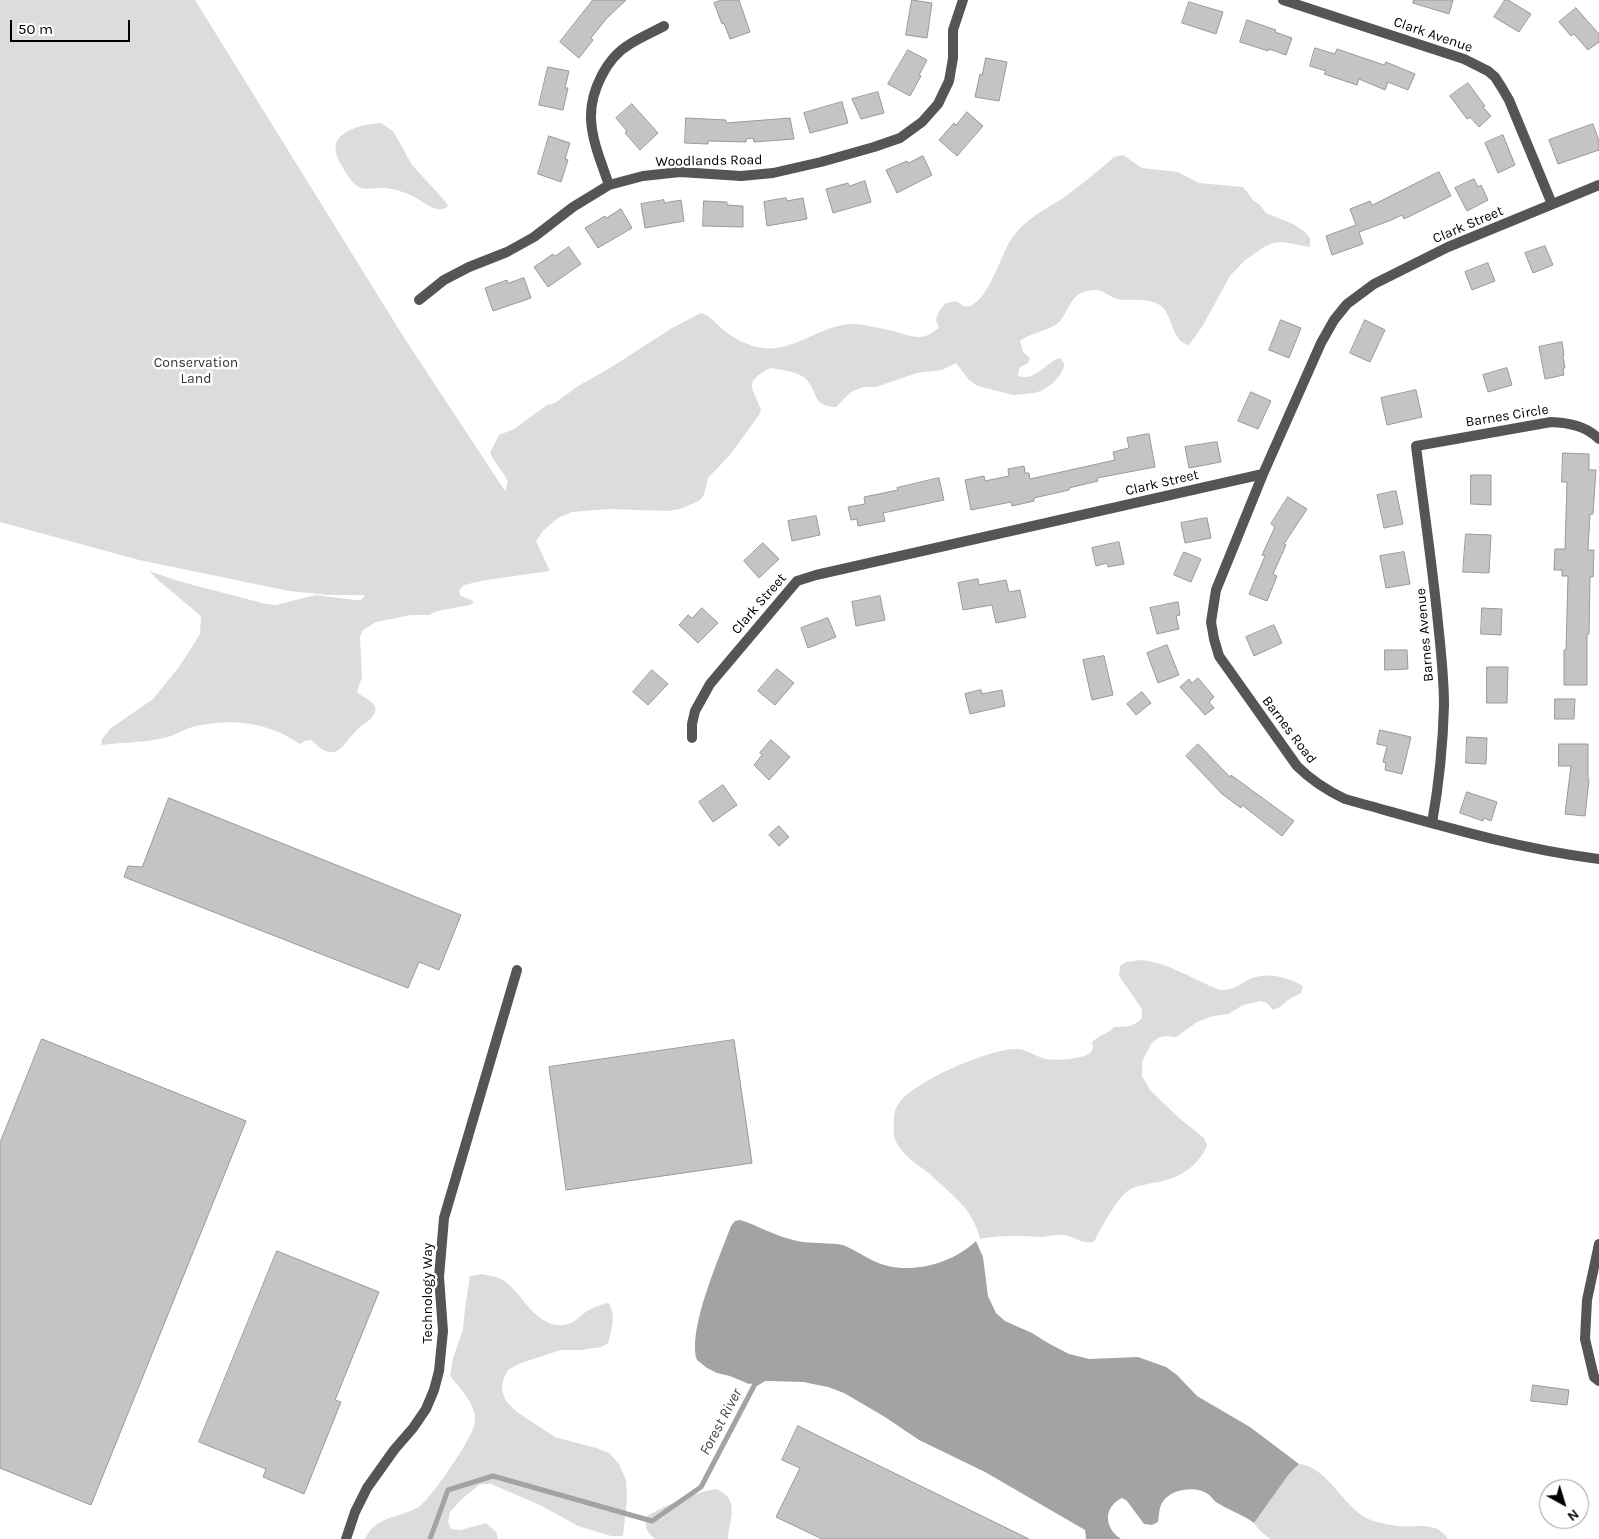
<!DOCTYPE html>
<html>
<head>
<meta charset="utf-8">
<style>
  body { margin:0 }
  #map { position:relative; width:1599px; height:1539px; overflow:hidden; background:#fff; font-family:Karla,sans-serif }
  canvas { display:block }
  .north { position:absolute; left:1539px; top:1479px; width:50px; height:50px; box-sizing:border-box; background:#fff; border:1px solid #999; border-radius:50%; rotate:141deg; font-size:14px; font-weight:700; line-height:20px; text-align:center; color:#000 }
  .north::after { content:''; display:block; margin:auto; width:18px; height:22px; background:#000; clip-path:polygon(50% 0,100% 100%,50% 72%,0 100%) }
  .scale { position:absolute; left:10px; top:20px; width:120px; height:22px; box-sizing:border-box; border:2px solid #000; border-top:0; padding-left:6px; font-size:15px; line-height:18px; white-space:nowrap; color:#000; -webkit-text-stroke:4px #fff; paint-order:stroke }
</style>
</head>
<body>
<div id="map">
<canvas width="1599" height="1539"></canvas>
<div class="north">N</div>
<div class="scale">50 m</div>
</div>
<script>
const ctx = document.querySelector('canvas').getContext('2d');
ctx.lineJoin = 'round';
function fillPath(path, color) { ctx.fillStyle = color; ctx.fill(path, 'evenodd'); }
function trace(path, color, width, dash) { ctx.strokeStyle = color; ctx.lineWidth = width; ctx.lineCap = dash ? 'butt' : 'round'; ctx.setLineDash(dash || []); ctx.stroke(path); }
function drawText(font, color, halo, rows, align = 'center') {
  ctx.font = font + ' Karla,sans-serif'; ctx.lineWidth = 5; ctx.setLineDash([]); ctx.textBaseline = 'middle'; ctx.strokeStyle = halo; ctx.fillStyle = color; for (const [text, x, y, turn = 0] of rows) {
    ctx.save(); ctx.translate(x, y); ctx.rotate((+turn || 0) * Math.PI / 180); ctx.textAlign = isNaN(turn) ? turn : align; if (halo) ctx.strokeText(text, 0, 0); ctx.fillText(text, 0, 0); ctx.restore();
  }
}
const green = new Path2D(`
  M0,0H195L403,336L505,491L508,482C503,471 495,463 490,453L499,435L514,429L547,405L555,403L578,386L610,368L672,328L701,313C710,316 712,320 719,326C730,337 747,346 763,348C796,352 822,323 855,324C868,325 884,329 897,332C904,334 911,337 919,337C927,337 933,332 939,328L936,320L939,311L946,303L956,301C961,304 965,308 970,306C990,298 1000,255 1012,238C1025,219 1044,210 1063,198C1080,186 1098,171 1114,157L1123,155L1142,168L1178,172L1199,183L1243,187L1253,200L1260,205L1266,213L1293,224L1305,232L1310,238V247L1283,242L1273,243L1264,247L1244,261L1230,276L1202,327L1189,345C1173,342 1173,321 1164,309C1154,296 1131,302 1117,299C1110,297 1103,290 1096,290C1092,290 1084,291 1081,293C1069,299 1067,315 1058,323C1049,331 1032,332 1020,341L1023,352L1030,358L1028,363L1019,368L1018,376C1035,382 1046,362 1060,358L1064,363V367L1060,375L1053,383L1043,390L1035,393L1013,395L978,386L969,380L956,363L942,370L917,373L876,387H863L851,392L836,407C813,407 818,393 807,380C798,371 781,370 770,368C742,383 753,387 761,410L759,415L730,455L708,478L704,495L699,501L680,509L668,511L609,509L572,512L558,518L543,531L536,541L550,571L486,580L464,585L459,590L460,595C465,599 468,597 474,602L470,605L437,611L429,615H411L376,622L363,630L360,637L362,677L357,692C362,697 372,700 375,707C378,716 365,723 359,728C341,745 338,766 311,740L305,741L300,744C268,722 233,718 196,726C187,728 179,733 171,736C148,743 124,742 101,745L102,739L111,728L153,699L179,667L200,634L201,616L159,581L149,571L178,581L266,604L276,605L315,595L355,600H361L365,595H329L289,591L139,560L0,522Z
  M381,123L393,131L412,165L445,201L448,206C436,217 421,198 408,194C401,191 393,189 386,188C378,187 366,191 359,187C353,184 348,176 344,170C342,165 337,159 336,153C331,130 365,124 381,123Z
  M1141,960C1170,963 1194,980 1220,990C1231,990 1237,987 1246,981C1264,971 1286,976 1303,986L1301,993L1288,1000L1280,1007L1273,1010L1267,1003L1261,1001L1243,1005L1228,1014L1213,1016L1197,1022L1176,1037L1165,1036L1158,1038L1151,1044L1142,1062V1076L1150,1090L1179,1118L1204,1138L1207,1146C1199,1164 1183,1176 1163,1181C1152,1184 1139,1184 1129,1190C1117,1198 1101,1228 1094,1242C1082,1245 1074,1235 1061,1235C1055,1234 1048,1237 1042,1237C1021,1236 1000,1235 980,1239C978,1229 972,1217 965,1208C955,1196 941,1185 930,1174C917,1164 898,1153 894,1136C893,1131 894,1125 894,1121C894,1114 895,1108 899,1103C914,1081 991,1048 1017,1049C1027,1049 1036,1057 1046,1059C1055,1061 1083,1059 1090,1053C1094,1050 1093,1046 1092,1042C1099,1035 1108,1034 1114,1027C1126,1027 1134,1027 1142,1018V1010L1140,1006L1119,976L1120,966L1126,962Z
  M482,1274C491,1276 500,1277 507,1283C525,1298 537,1328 564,1325C574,1324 580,1316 587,1311C594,1307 601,1304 609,1303C616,1317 612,1329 608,1343L601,1347L582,1350H561L521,1363L508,1370L503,1380L502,1391L506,1401L517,1412L555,1437L596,1448L609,1453L619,1464L626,1480L627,1498L623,1536H611L578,1526L542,1506L491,1484H480L462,1499L450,1512L448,1522L451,1529L461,1530L486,1523L496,1532L498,1539H365C377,1514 400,1519 420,1506C432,1497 470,1441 474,1426C475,1423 475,1418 475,1415C472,1400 459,1387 450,1376L453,1358L463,1330L465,1308L470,1276Z
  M1299,1464C1327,1466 1343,1507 1368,1519C1376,1522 1389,1525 1398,1526C1416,1528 1436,1520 1448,1539H1270L1259,1530L1254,1523L1289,1474Z
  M716,1489C741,1499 729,1519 728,1539H655C646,1532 645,1527 646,1517C661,1507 699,1491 716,1489Z`);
const water = new Path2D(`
  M740,1220C757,1225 773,1235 790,1239C799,1242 810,1243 820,1243C828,1244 835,1243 843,1245C858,1251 871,1262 888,1266C917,1273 954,1262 976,1241L983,1257L988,1296L996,1313L1005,1321L1032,1333L1048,1343L1069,1354L1089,1359L1138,1357L1166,1367L1177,1375L1197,1396L1250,1427L1299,1464L1289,1474L1254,1523C1242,1514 1228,1510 1216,1502C1213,1500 1211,1496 1208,1494C1196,1485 1169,1489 1162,1503C1159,1508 1159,1516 1158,1522L1152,1525L1144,1524L1127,1501L1122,1498C1103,1507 1104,1528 1121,1539H1086L1085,1530L985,1472L919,1440L885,1417L844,1393L828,1387L803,1382L767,1381L749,1384L730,1376L717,1373L707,1368L697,1360C687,1330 720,1256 731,1226L735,1221Z`);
const stream = new Path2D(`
  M430,1539L448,1490L493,1476L652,1521L701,1487L755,1384L762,1380`);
const building = new Path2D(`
  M593,0H626L606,19L591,38L593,40L579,58L560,42Z
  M722,0H739L750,32L730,39L724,23L722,24L714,3Z
  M912,0L932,3L927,38L906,35Z
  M1414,0H1453L1449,14L1413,3Z
  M1505,0H1508L1531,14L1519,32L1494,17Z
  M1189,2L1223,12L1216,34L1182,23Z
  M1576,8L1599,34V42L1588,50L1574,34L1571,36L1559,22Z
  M1247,20L1276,30L1275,32L1292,38L1286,55L1269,49L1268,51L1240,42Z
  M1315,48L1335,54L1337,49L1384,65L1386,62L1415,74L1408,90L1388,82L1385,90L1359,79L1357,85L1324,74L1326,71L1310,66Z
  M908,50L927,60L919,75L921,76L910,96L888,84Z
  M986,58L1007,62L999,101L975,97L980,74L982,75Z
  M548,67L569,71L565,88H568L563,110L539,105Z
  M1468,83L1485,106L1483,107L1491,116L1479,127L1470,117L1467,119L1450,96Z
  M878,92L884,113L861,119L852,99Z
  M842,102L848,123L810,133L804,113Z
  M632,104L658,133L640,150L625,133L627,131L616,118Z
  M967,112L983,126L957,156L939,140L954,123L956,125Z
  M686,118L726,120V123L790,118L794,139L754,142L753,138L746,139V142L708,141V144L685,143Z
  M1593,124L1599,141V150L1558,164L1549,140Z
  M1503,135L1515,165L1498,173L1485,143Z
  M549,136L570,143L565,159L568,160L561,182L538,174Z
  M923,156L932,175L897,193L886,170L907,161L908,163Z
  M1439,172L1451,196L1404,219L1402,215L1389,221L1359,232L1363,244L1332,255L1326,236L1356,225L1350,209L1370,201L1372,205Z
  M1474,179L1478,187L1481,185L1488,200L1467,211L1455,188Z
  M865,181L871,202L833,213L826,189L848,183L849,186Z
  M786,198L787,201L803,198L807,219L767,226L764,202Z
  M664,200V203L681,200L684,221L645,228L641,204Z
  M704,201L727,202V205L743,206V227L703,226Z
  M621,209L632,228L598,248L585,228L605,216L606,218Z
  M1545,246L1553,265L1533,273L1525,253Z
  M569,247L581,264L548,287L534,267L553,254L555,256Z
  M1488,263L1495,281L1472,290L1465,272Z
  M524,278L531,298L493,311L485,288L507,280L508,283Z
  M1281,320L1301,328L1289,358L1269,350Z
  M1365,320L1385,330L1370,362L1350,353Z
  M1562,342L1564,355L1563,356L1565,368H1563L1564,375L1545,379L1539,347Z
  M1507,368L1512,385L1488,392L1483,375Z
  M1416,390L1422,417L1387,425L1381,398Z
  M1251,392L1271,401L1258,429L1238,421Z
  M1149,434L1155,467L1097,478L1098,481L1069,488V490L1034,498V501L1012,506L1011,502L971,510L965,480L984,476L985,481L1009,476L1008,469L1024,466L1025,473H1029L1030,479L1115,460L1113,452L1129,448L1127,438Z
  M1217,442L1221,462L1189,468L1185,447Z
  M1563,453L1589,454V470H1596L1593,514H1590L1588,550H1594L1593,577H1590L1589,634H1587V685H1564V650H1566L1568,576H1562V570H1554L1555,549H1565L1567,482H1562Z
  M1471,475H1491V505L1471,504Z
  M939,478L944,500L883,513L885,521L858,526L857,519L851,520L848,507L865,504L864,497L898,490L897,488Z
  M1396,491L1403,524L1384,528L1377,495Z
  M1288,497L1307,509L1284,544L1286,545L1273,574L1277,576L1267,601L1249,594L1265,556L1262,555L1275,527L1271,524Z
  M816,516L820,535L792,541L788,521Z
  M1207,518L1211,538L1185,543L1181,523Z
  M1466,534L1491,535L1489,573L1463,572Z
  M1119,542L1124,564L1108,567L1107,563L1096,566L1092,548Z
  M763,543L779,559L759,578L744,561Z
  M1184,552L1201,559L1191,582L1174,575Z
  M1404,552L1410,584L1386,588L1380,556Z
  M978,579L979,585L1006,580L1009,592L1020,590L1026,617L996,623L992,605L963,610L958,583Z
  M880,596L885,620L856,626L852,602Z
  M1178,602L1180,615L1176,616L1179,629L1157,634L1150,608Z
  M702,608L718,623L698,643L679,625L688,615L692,618Z
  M1482,608L1502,609L1501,635L1481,634Z
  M828,618L836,637L808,648L801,628Z
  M1274,625L1282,643L1254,656L1246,637Z
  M1167,645L1179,675L1158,683L1147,653Z
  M1385,650H1407L1408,669L1385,670Z
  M1104,656L1113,695L1092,700L1083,660Z
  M1487,667H1508L1507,703H1487Z
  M777,669L794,683L775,705L758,691Z
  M652,670L668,684L648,705L633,692Z
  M1198,678L1214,697L1209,702L1214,708L1205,715L1180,687L1189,679L1192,683Z
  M981,690L982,694L1002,690L1005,706L970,714L965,694Z
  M1142,692L1151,703L1136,715L1127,704Z
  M1555,699H1575L1574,719H1555Z
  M1380,730L1411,737L1402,774L1385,770L1386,763L1383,762L1387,746L1377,744Z
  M1467,737L1487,738L1486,764L1466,763Z
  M771,740L790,757L769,780L754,765L762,755L760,753Z
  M1198,744L1230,777L1231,775L1294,821L1282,836L1242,805L1241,808L1222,794L1186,756Z
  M1559,744H1588V780H1589L1585,816L1565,814L1571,766H1559Z
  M723,785L737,805L713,822L699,802Z
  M1467,792L1497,802L1491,821L1484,818L1483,821L1460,813Z
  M169,798L461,915L439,970L419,962L408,988L124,877L128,866L142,867Z
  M779,826L789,837L779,846L769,835Z
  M42,1039L246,1121L91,1505L0,1468V1143Z
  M734,1040L752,1163L566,1190L549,1067Z
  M277,1251L379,1292L335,1400L341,1402L304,1494L263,1477L266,1469L199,1442Z
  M1533,1385L1569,1390L1567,1405L1531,1401Z
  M798,1426L1029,1539H822L776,1517L800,1468L782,1460Z`);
const minor = new Path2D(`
  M1283,0L1464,59L1488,71L1495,77L1502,88L1509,100L1552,204
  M609,185C602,164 592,142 591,119C590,92 606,58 630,44C641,37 653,32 664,26
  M419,300L444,280L469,267L507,252L534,237L573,207L609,185L643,176L680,172L741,176L773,173L821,162L874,147L900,138L922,122L938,104L949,81L953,58V30L963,0
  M1263,474L1216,590L1211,622L1214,639L1219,656L1297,766C1311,780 1326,790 1345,799C1429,822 1512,848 1599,859
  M692,738V724L695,711L710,684L797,581L816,575L1263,474L1321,343L1334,320L1347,304L1374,284L1448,247L1599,185
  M1432,823C1439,784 1443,744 1444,705C1444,674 1440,644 1437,613C1431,557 1423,502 1416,446L1551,422C1570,423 1586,426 1599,439
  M1599,1244L1587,1300L1585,1339L1594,1377L1599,1381
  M346,1539L355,1512L367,1488L394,1450L413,1428L426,1409L434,1390L439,1371L443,1331L439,1277L444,1218L517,970`);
const streetNames = [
  ["Clark Avenue",1433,35,19],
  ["Woodlands Road",709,161,-1],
  ["Clark Street",1468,225,-23],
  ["Barnes Circle",1507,416,-9],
  ["Clark Street",1162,483,-13],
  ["Clark Street",759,604,-49],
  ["Barnes Avenue",1425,635,-95],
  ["Barnes Road",1289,730,53],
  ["Technology Way",428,1293,-90]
];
const parkNames = [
  ["Conservation",196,363],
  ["Land",196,379]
];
const waterNames = [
  ["Forest River",721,1422,-62]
];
fillPath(green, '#dcdcdc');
fillPath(water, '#a3a3a3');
trace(stream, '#a3a3a3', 5);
fillPath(building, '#c4c4c4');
trace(building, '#999', 1);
trace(minor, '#555', 10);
drawText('14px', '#000', '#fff', streetNames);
drawText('14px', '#333', '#fff', parkNames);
drawText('italic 15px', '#444', '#fff', waterNames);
</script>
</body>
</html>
